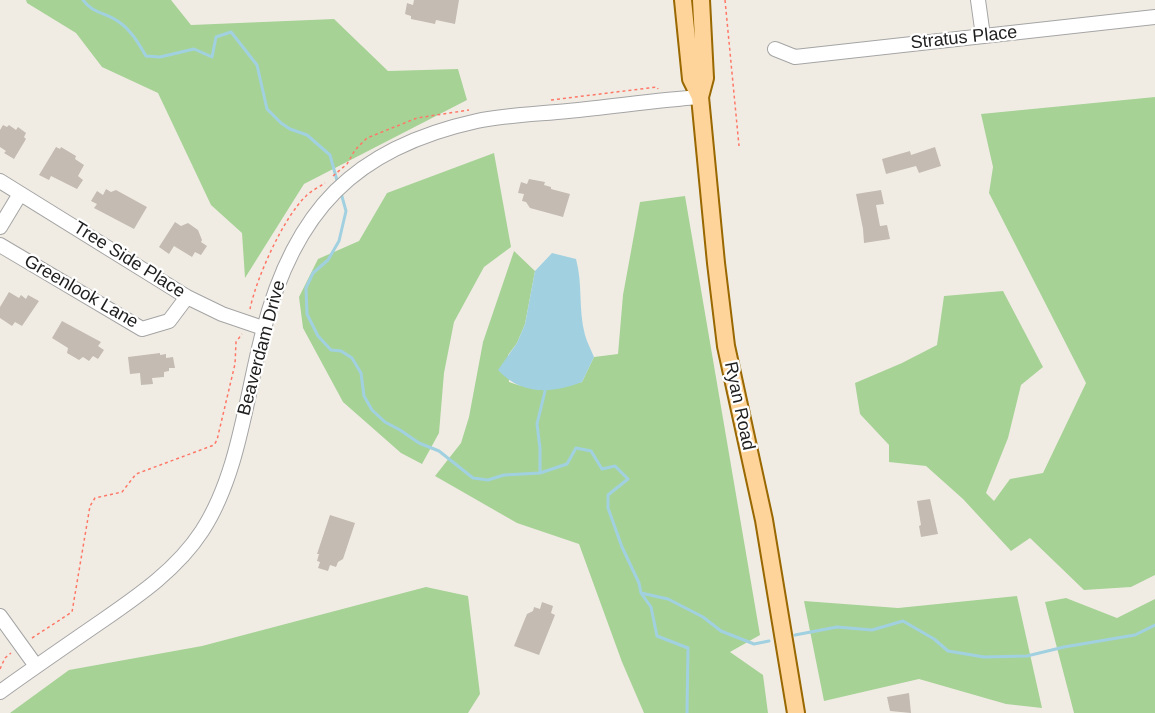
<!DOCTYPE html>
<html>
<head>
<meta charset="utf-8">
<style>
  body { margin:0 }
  canvas { display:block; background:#f0ece4 }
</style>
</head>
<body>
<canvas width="1155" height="713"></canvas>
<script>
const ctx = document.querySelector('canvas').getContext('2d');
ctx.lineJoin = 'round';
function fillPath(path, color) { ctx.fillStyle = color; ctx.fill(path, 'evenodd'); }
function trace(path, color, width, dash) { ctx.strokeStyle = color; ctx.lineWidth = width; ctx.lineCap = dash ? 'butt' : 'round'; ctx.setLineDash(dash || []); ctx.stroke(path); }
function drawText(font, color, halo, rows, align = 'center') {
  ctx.font = font + ' Arial,sans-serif'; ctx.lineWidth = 4.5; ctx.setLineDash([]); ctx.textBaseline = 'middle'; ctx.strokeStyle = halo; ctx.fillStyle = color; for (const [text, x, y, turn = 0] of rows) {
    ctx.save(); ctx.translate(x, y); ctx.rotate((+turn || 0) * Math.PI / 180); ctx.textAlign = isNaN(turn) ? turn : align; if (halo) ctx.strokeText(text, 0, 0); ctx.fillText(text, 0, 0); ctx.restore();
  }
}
const forest = new Path2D(`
  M26,0H171L191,25L334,19L388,71L458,69L467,100L304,184L245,278L242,233L211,205L158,93L102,67L76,33L27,3Z
  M1155,97V575L1131,587L1084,590L1030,538L1011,551L963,499L926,466L889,462V445L860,414L855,383L902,363L937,345L944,296L1003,291L1043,367L1021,385L1008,438L986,493L994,501L1010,479L1043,473L1086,383L989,193L993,167L981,114Z
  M494,153L511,247L484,267L454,322L444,373L439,433L422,464L401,453L343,402L303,328L299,297L318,259L359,241L387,193Z
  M685,196L760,635L730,652L763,675L768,713H644L622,662L579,544L517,523L435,476L461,443L469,417L483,342L514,251L535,271L525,324L517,343L508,355L509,382C541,393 550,389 582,382L594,357L618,354L623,295L640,202Z
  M426,587L468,596L480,694L468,713H10L69,670L202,646Z
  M1017,596L1042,708L1006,704L919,679L824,701L804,601L898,608Z
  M1066,598L1117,618L1155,599V713H1074L1045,602Z`);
const water = new Path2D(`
  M552,253L576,259C583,284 578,310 585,335C587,342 591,350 594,357L582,382C551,394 521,395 498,370L517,343L525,324L535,271Z`);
const stream = new Path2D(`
  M83,0C93,14 106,12 119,22C131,30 139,44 146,56L160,57L194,49L212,57L216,37L231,32L257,65L267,109L281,123L290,129L307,135L330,155L338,184
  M341,193L346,211L339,241L328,260L313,273L306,288L307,314L318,336L331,350L341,351L352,358L361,373L364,396L372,410L385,422L400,430L419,443L439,451L473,478L488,480L504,475L540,473L567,464L576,448L591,451L602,469L615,466L628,479L608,495V508L622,547L639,583L641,593L651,607L657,636L688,648L687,713
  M540,473V448L537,424L545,391
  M641,593L668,599L703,617L721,631L754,644L769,641
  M795,635L837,627L872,630L903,621L934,639L948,651L984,657L1027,656L1064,647L1135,635L1155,625`);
const building = new Path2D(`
  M414,0H459L455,24L436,20L435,24L411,19V16L405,14L407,3L413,5Z
  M3,125L7,127L9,125L16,130L18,127L26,133L24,137L26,139L14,159L4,153L6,151L0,147V130Z
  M56,147L60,149L61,147L76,156L75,159L84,165L78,176L83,180L77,189L51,176L49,180L39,175Z
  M935,147L941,166L919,173L916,166L886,174L882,159L910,151L911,155Z
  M529,179L545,182L544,185L551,187V189L570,194L563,217L530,208L526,202L522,201L524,194L518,193L521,182L527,184Z
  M106,189L111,192L116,190L147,207L134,229L94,208L97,204L91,201L97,191L103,195Z
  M881,190L884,204L876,205L880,226L887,225L890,239L864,243L863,229L856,194Z
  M175,222L181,226L188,223L198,230L202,240L201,242L207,246L201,255L195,252L192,257L174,246L169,254L159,247Z
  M9,292L19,298L21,295L26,299L28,295L39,301L22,326L15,322L12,326L0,318V307Z
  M62,321L101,342L98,346L104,350L98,359L93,356L89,361L83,357L79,360L67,353L68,348L52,338Z
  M160,353V355L166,354V358L173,357L175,368H169V371L164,372V377L152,378L153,384L141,385L140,373L130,374L128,357Z
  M930,499L938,534L921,537L919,526L921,525L917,501Z
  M330,515L355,523L343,559L338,562L336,567L330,565L328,571L318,568L320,562L317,561L319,554H317Z
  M542,602L553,606L551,613L555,615L539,655L514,646L527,614L533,611L534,607L540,609Z
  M909,693L911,713L890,711L887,697Z`);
const path = new Path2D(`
  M725,0L739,146
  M551,100L657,87L658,89
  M333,176L347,164L355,150L367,138L417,118L469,110
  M250,309C256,279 283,218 306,196C311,191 319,187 325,183
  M32,638L72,612L90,506L95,498L122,492L136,474L214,445L217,440L235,364L236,342L242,334
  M0,669L5,658L11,653`);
const minor = new Path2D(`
  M978,0L983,36
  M775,49L795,57L1155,17
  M0,181L187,297L222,314L263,328
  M0,227L20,194
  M0,245L142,329L169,321L187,297
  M0,616L36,666
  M0,692C32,669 64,647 96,625C135,598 176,571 202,531C239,474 246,396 263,332C294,211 354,148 477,121C506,115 538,114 568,111C612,107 656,100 700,97`);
const major = new Path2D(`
  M683,0L691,79L700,97
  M701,0L705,78L700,97L716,263L726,346L764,520L796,713`);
const streetNames = [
  ["Stratus Place",964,38,-6],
  ["Tree Side Place",129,260,32],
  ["Greenlook Lane",81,292,30],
  ["Beaverdam Drive",262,348,-75],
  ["Ryan Road",739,406,78]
];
fillPath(forest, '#a7d296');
fillPath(water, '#a1d1e0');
trace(stream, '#a1d1e0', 3);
fillPath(building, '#c4bbb3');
trace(minor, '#a5a5a5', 16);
trace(major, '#996800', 20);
trace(path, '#f76', 1.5, [3, 3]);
trace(minor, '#fff', 14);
trace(major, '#ffd49a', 16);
drawText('18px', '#1e1e1e', '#fff', streetNames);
</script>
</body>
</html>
